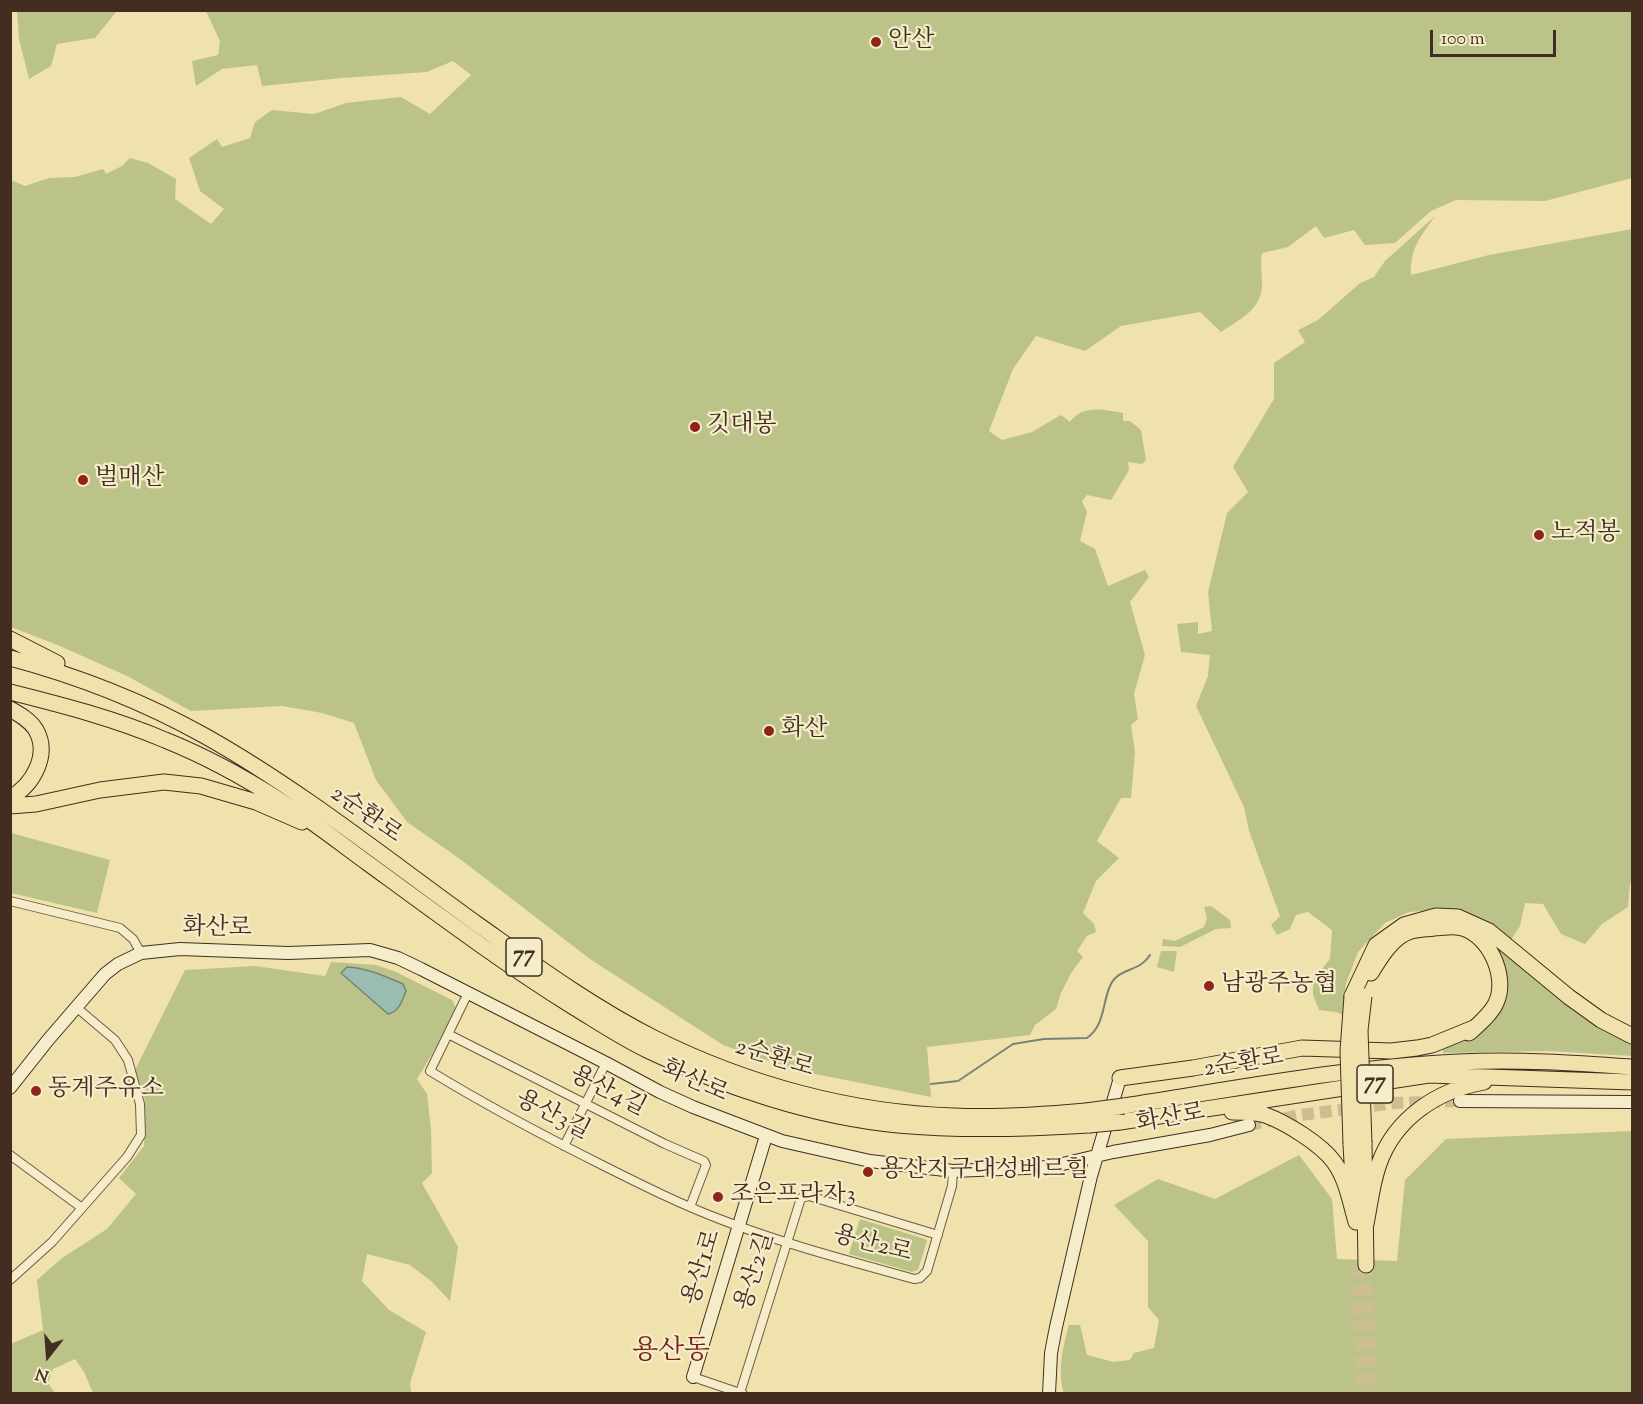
<!DOCTYPE html>
<html>
<head>
<meta charset="utf-8">
<style>
  body { margin:0 }
  #map { position:relative; width:1643px; height:1404px; overflow:hidden; background:#f0e2ad; font-family:"Sorts Mill Goudy",serif }
  canvas { display:block }
  .frame { position:absolute; inset:0; border:12px solid #432d21; pointer-events:none }
  .north { position:absolute; left:18px; top:1326px; width:60px; height:60px; -webkit-text-stroke:4px #f5ecca; paint-order:stroke; rotate:197deg; font-size:16px; font-weight:700; line-height:24px; text-align:center; color:#432d21 }
  .north::after { content:''; display:block; margin:auto; width:21px; height:27px; background:#432d21; clip-path:polygon(50% 0,100% 100%,50% 72%,0 100%) }
  .scale { position:absolute; left:1430px; top:30px; width:126px; height:27px; box-sizing:border-box; border:3px solid #432d21; border-top:0; padding-left:8px; font-size:18px; line-height:21px; white-space:nowrap; color:#432d21; -webkit-text-stroke:4px #f5ecca; paint-order:stroke }
</style>
</head>
<body>
<div id="map">
<canvas width="1643" height="1404"></canvas>
<div class="frame"></div>
<div class="north">N</div>
<div class="scale">100 m</div>
</div>
<script>
const ctx = document.querySelector('canvas').getContext('2d');
ctx.lineJoin = 'round';
function fillPath(path, color) { ctx.fillStyle = color; ctx.fill(path, 'evenodd'); }
function trace(path, color, width, dash) { ctx.strokeStyle = color; ctx.lineWidth = width; ctx.lineCap = dash ? 'butt' : 'round'; ctx.setLineDash(dash || []); ctx.stroke(path); }
function drawText(font, color, halo, rows, align = 'center') {
  ctx.font = font + ' "Sorts Mill Goudy","Noto Serif KR",serif'; ctx.lineWidth = 4.5; ctx.setLineDash([]); ctx.textBaseline = 'middle'; ctx.strokeStyle = halo; ctx.fillStyle = color; for (const [text, x, y, turn = 0] of rows) {
    ctx.save(); ctx.translate(x, y); ctx.rotate((+turn || 0) * Math.PI / 180); ctx.textAlign = isNaN(turn) ? turn : align; if (halo) ctx.strokeText(text, 0, 0); ctx.fillText(text, 0, 0); ctx.restore();
  }
}
const green = new Path2D(`
  M17,11V10L117,11L95,38L57,44L51,66L29,79L19,39Z
  M206,11H1632V178L1545,201L1456,200L1431,211L1395,243L1365,245L1354,230L1324,238L1316,226L1288,247L1262,253C1260,264 1262,272 1262,283C1263,309 1240,319 1221,332L1200,312L1121,326L1085,351L1036,336L1013,369L989,431L1002,440L1032,432L1061,415L1070,422C1083,404 1104,410 1123,413V421H1130L1141,430L1146,460L1142,464L1128,462L1129,470L1111,500L1087,495L1082,501L1087,512L1080,541L1095,549L1108,586L1145,570L1149,577L1130,602L1145,655L1134,694L1138,719L1131,725L1135,752L1131,798H1121L1097,841L1119,858L1096,881L1083,913L1094,924L1096,932L1087,936L1077,951L1083,957L1071,973L1061,993L1056,1009L1035,1025L1030,1035L927,1047L931,1097L795,1070L723,1045L590,959L460,859L407,822L376,780L354,723L322,713L282,706L191,711L127,676L60,646L11,627V180L25,186L49,178L75,177L103,169L106,174L122,166L130,158L148,163L176,179L175,199L211,224L224,209L200,191L189,158L217,139L222,147L250,138L255,122L272,110L314,114L346,103L401,97L430,114L471,75L453,61L427,72L342,78L262,86L257,65L222,69L196,86L192,61L218,55L220,41Z
  M1435,216C1420,238 1410,248 1411,275L1489,255L1632,229V882L1630,884L1628,907L1602,924L1585,944L1561,934L1543,904L1525,903L1520,926L1511,940L1444,909L1409,912L1385,923L1358,952L1345,986L1348,1017L1336,1012L1319,1010L1313,995V980L1330,959L1332,930L1308,912L1296,915L1290,929L1277,935L1271,925L1280,916L1249,831L1244,807L1196,706L1208,676L1210,655L1181,652L1177,624L1198,622V634L1212,631L1208,592L1227,513L1248,492L1233,467L1274,399V363L1305,342L1298,330L1318,320L1360,283L1374,277L1385,261Z
  M11,833L110,860L97,913L11,893Z
  M1211,906L1230,920L1231,928L1216,929L1180,947L1162,946L1163,939L1175,941L1204,927L1207,918L1204,907Z
  M1495,940L1571,1009L1602,1030L1632,1045V1056L1548,1051L1443,1053L1442,1048C1474,1040 1482,1030 1500,1004L1487,941Z
  M1161,951H1177L1174,972L1157,967Z
  M331,962L376,965L394,971L452,1000L456,1008L440,1041L417,1079L427,1094L431,1129L432,1173L422,1183L458,1247L450,1301L431,1281L410,1265L367,1254L362,1281L389,1310L426,1332L410,1383L411,1393H93L84,1372L75,1359L53,1369L48,1383L55,1393L11,1394V1344L43,1330L37,1280L62,1258L107,1229L136,1194L119,1178L144,1146L145,1101L135,1070L185,970L255,966L325,976Z
  M1632,1131V1393L1064,1394C1057,1372 1063,1346 1069,1325H1080L1087,1355L1114,1362L1130,1360L1134,1353L1154,1348L1159,1320L1148,1307V1241L1114,1205L1158,1179L1215,1199L1299,1155L1332,1199L1337,1259L1397,1261L1405,1180L1446,1139Z
  M860,1219L925,1239L927,1241L918,1270L912,1272L849,1254Z`);
const water = new Path2D(`
  M347,967C368,968 384,976 403,984L406,991C402,1001 399,1012 388,1014L341,973Z`);
const stream = new Path2D(`
  M931,1084L958,1081L1013,1044L1044,1039L1087,1038C1105,1025 1102,1004 1110,986C1118,967 1139,973 1150,955`);
const secondaryTunnel = new Path2D(`
  M1249,1125L1300,1115L1395,1103L1460,1101
  M1366,1265L1372,1394
  M1357,1266L1362,1394`);
const street = new Path2D(`
  M10,901L120,928L133,939L141,953
  M468,993L430,1071C487,1106 546,1137 606,1167C644,1186 682,1205 722,1220C784,1244 850,1261 914,1279L920,1278L927,1271L952,1186L953,1171
  M448,1034L665,1144L704,1161L706,1165L690,1207
  M564,1146L606,1063
  M10,1155L82,1208
  M10,1280L52,1242L127,1157L141,1135L140,1104L128,1060L115,1040L76,1007
  M693,1377L743,1394
  M740,1393L801,1198L809,1196L938,1235`);
const secondary = new Path2D(`
  M10,1088L48,1040L105,974L118,964L141,953L180,949L288,953L370,950L398,958L421,969L606,1063L660,1092L693,1107L782,1141L870,1161L953,1171L1050,1167L1113,1152L1210,1135L1249,1125
  M1460,1101L1632,1102
  M693,1377L766,1136
  M1049,1394L1051,1353L1056,1327L1091,1176L1120,1078`);
const highway = new Path2D(`
  M10,639L57,663
  M10,658C78,676 144,702 205,736C301,790 388,860 477,924C534,964 591,1006 654,1038C746,1084 851,1113 954,1116C998,1118 1042,1115 1086,1111
  M10,692C62,705 116,719 165,740C205,756 245,778 281,801C311,820 340,843 369,864C436,913 503,963 575,1008C598,1022 622,1038 647,1050C724,1087 813,1117 898,1125C962,1131 1026,1129 1089,1125
  M10,709C19,714 30,720 36,730C50,755 33,785 10,798
  M10,806L36,804L100,790L164,782L201,786L256,802L302,822
  M1371,973C1380,958 1393,936 1411,931C1418,929 1427,929 1434,928C1441,928 1450,926 1457,927C1487,930 1509,976 1496,1003C1491,1014 1478,1025 1469,1033
  M1352,996L1376,945L1404,925L1436,916L1458,917L1489,931L1569,997L1601,1020L1632,1036
  M1120,1078L1193,1068L1302,1048L1391,1051L1417,1048L1432,1045L1476,1027
  M1124,1106C1235,1089 1347,1067 1459,1062C1517,1059 1575,1063 1632,1067
  M1232,1112C1243,1112 1255,1112 1265,1115C1285,1122 1321,1144 1334,1162C1347,1180 1350,1202 1356,1222
  M1120,1122L1429,1075L1632,1082
  M1364,1143L1366,1265
  M1351,1144L1354,1198
  M1366,1224C1370,1204 1372,1183 1379,1164C1395,1118 1438,1090 1484,1082`);
const highwayBridge = new Path2D(`
  M1364,996L1360,1030L1364,1143
  M1086,1111L1124,1106
  M1089,1125L1120,1122
  M1351,1144L1348,1051L1352,996`);
const markers = [
  [876,42,6,"#8f2418"],
  [695,427,6,"#8f2418"],
  [83,480,6,"#8f2418"],
  [1539,535,6,"#8f2418"],
  [769,731,6,"#8f2418"],
  [1209,986,6,"#8f2418"],
  [36,1091,6,"#8f2418"],
  [868,1172,6,"#8f2418"],
  [718,1197,6,"#8f2418"]
];
const shields = [
  [524,957,36],
  [1375,1084,36]
];
const shieldNames = [
  ["77",524,957],
  ["77",1375,1084]
];
const poiNames = [
  ["안산",888,42],
  ["깃대봉",707,427],
  ["벌매산",95,480],
  ["노적봉",1551,535],
  ["화산",781,731],
  ["남광주농협",1221,986],
  ["동계주유소",48,1091],
  ["용산지구대성베르힐",880,1172],
  ["조은프라자3",730,1197]
];
const streetNames = [
  ["2순환로",365,816,35],
  ["화산로",217,930,1],
  ["2순환로",774,1060,17],
  ["2순환로",1244,1065,-9],
  ["화산로",694,1083,24],
  ["용산4길",607,1093,27],
  ["용산3길",552,1117,27],
  ["화산로",1171,1120,-10],
  ["용산2로",872,1246,15],
  ["용산1로",704,1268,-73],
  ["용산2길",757,1272,-73]
];
const quarterNames = [
  ["용산동",671,1353]
];
fillPath(green, '#bbc389');
fillPath(water, '#9bbdb0');
trace(water, '#788377', 1.5);
trace(stream, '#788377', 2);
trace(secondaryTunnel, '#cdbe91', 12, [12, 6]);
trace(street, '#6e5a44', 10);
trace(secondary, '#432d21', 14);
trace(highway, '#432d21', 17);
trace(street, '#f5ecca', 8);
trace(secondary, '#f5ecca', 12);
trace(highway, '#f0e2ad', 15);
trace(highwayBridge, '#432d21', 17, []);
trace(highwayBridge, '#f0e2ad', 15);
for (const [x, y, r, color] of markers) { const dot = new Path2D(); dot.arc(x, y, r, 0, 2 * Math.PI); ctx.fillStyle = color; ctx.fill(dot); trace(dot, '#f5ecca', 2); }
for (const [x, y, w] of shields) { const box = new Path2D(); box.roundRect(x - w / 2, y - 19, w, 38, 4.5); ctx.fillStyle = '#f5ecca'; ctx.fill(box); trace(box, '#432d21', 1.5); }
drawText('bold 22px', '#432d21', null, shieldNames);
drawText('24px', '#432d21', '#f5ecca', poiNames, 'left');
drawText('24px', '#432d21', '#f5ecca', streetNames);
drawText('27px', '#7a1f14', '#f5ecca', quarterNames);
</script>
</body>
</html>
